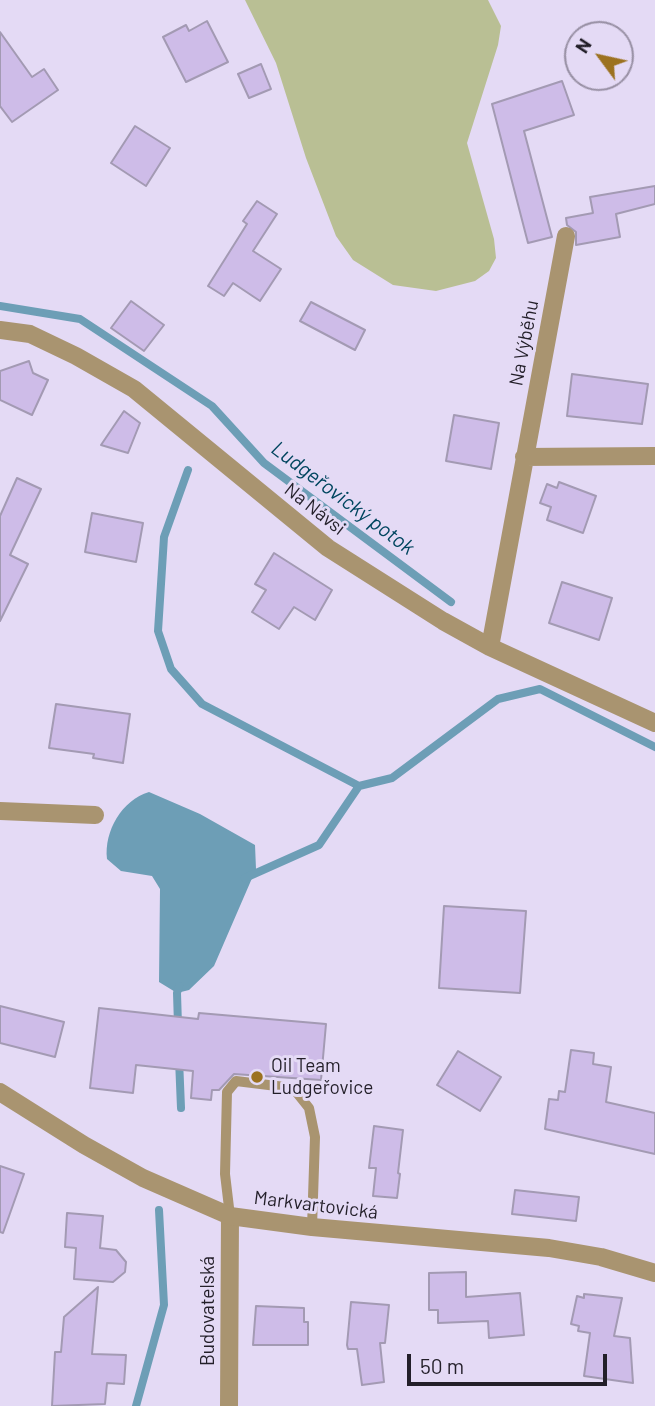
<!DOCTYPE html>
<html>
<head>
<meta charset="utf-8">
<style>
  body { margin:0 }
  #map { position:relative; width:655px; height:1406px; overflow:hidden; background:#e4daf5; font-family:Barlow,sans-serif }
  canvas { display:block }
  .north { position:absolute; left:564px; top:21px; width:70px; height:70px; box-sizing:border-box; background:#e4daf5; border:2px solid #978fa3; border-radius:50%; rotate:303deg; font-size:19px; font-weight:700; line-height:28px; text-align:center; color:#231f29 }
  .north::after { content:''; display:block; margin:auto; width:24px; height:32px; background:#9c7220; clip-path:polygon(50% 0,100% 100%,50% 72%,0 100%) }
  .scale { position:absolute; left:407px; top:1354px; width:200px; height:32px; box-sizing:border-box; border:4px solid #231f29; border-top:0; padding-left:9px; font-size:21px; line-height:24px; white-space:nowrap; color:#231f29; -webkit-text-stroke:5px #e4daf5; paint-order:stroke }
</style>
</head>
<body>
<div id="map">
<canvas width="655" height="1406"></canvas>
<div class="north">N</div>
<div class="scale">50 m</div>
</div>
<script>
const ctx = document.querySelector('canvas').getContext('2d');
ctx.lineJoin = 'round';
function fillPath(path, color) { ctx.fillStyle = color; ctx.fill(path, 'evenodd'); }
function trace(path, color, width, dash) { ctx.strokeStyle = color; ctx.lineWidth = width; ctx.lineCap = dash ? 'butt' : 'round'; ctx.setLineDash(dash || []); ctx.stroke(path); }
function drawText(font, color, halo, rows, align = 'center') {
  ctx.font = font + ' Barlow,sans-serif'; ctx.lineWidth = 6; ctx.setLineDash([]); ctx.textBaseline = 'middle'; ctx.strokeStyle = halo; ctx.fillStyle = color; for (const [text, x, y, turn = 0] of rows) {
    ctx.save(); ctx.translate(x, y); ctx.rotate((+turn || 0) * Math.PI / 180); ctx.textAlign = isNaN(turn) ? turn : align; if (halo) ctx.strokeText(text, 0, 0); ctx.fillText(text, 0, 0); ctx.restore();
  }
}
const green = new Path2D(`
  M245,0H488L501,26L498,45L467,143L494,239L496,258L489,271L475,281L436,291L393,285L353,260L336,236L306,158L276,63Z`);
const water = new Path2D(`
  M149,792L200,814L255,845L256,869L214,966L189,990L177,993L159,982L160,889L152,876L121,871L107,859C104,831 122,800 149,792Z`);
const stream = new Path2D(`
  M0,306L80,319L212,406L264,463L451,602
  M188,470L164,537L158,631L171,669L202,704L359,786
  M245,878L319,845L359,786L392,778L498,699L540,689L655,747
  M178,1025L177,993L179,986
  M179,1059L181,1108
  M136,1406L164,1305L159,1210`);
const building = new Path2D(`
  M207,21L228,62L186,82L163,37L186,25L189,31Z
  M0,32L32,77L44,69L58,90L12,122L0,106Z
  M261,64L271,89L249,98L238,74Z
  M562,81L574,115L524,131L552,237L528,243L492,104Z
  M135,126L170,148L146,186L111,163Z
  M655,186V204L616,214L620,237L576,245V232L567,225L566,218L593,213L590,197Z
  M257,201L277,214L253,251L281,269L260,301L233,283L224,296L208,286L247,224L243,221Z
  M131,301L164,325L144,351L111,328Z
  M311,302L365,330L355,350L300,321Z
  M29,361L33,373L48,380L32,415L0,400V371Z
  M572,374L648,384L642,424L567,416Z
  M124,411L140,423L128,453L101,445Z
  M454,415L499,423L491,469L446,461Z
  M17,478L41,489L10,555L28,564L0,621V516Z
  M559,482L596,496L583,533L547,520L551,507L540,503L547,484L557,488Z
  M92,513L143,523L136,562L85,552Z
  M274,553L332,590L315,620L294,607L279,629L252,612L266,590L255,584Z
  M562,582L612,598L599,640L549,623Z
  M56,704L130,714L123,763L93,758L94,754L49,748Z
  M444,906L526,911L520,993L439,988Z
  M0,1006L64,1022L55,1057L0,1043Z
  M99,1008L198,1019L199,1013L326,1024L321,1080L234,1074L219,1090H212L211,1100L191,1098L193,1071L136,1065L133,1093L90,1088Z
  M571,1050L594,1053L593,1064L611,1067L606,1102L655,1113V1154L545,1129L549,1099L558,1100L559,1091L565,1092Z
  M458,1051L501,1077L480,1111L437,1085Z
  M374,1126L403,1130L398,1173L400,1174L397,1198L373,1196L376,1168H369Z
  M0,1166L24,1174L3,1233L0,1232Z
  M515,1190L579,1197L576,1221L512,1214Z
  M67,1213L103,1216L100,1248L116,1250L126,1262L125,1272L113,1282L74,1279L76,1248L65,1247Z
  M466,1272V1297L520,1293L524,1335L489,1338L488,1321L438,1323V1310H429V1273Z
  M98,1287L92,1354L126,1355L124,1384L107,1383L105,1404L52,1406L55,1352H61L64,1317Z
  M584,1294L622,1298L614,1336L630,1338L633,1383L584,1376L590,1333L578,1331L579,1326L571,1324L577,1296L584,1298Z
  M351,1302L389,1305L385,1343H380L384,1382L362,1385L357,1349H348L347,1345Z
  M256,1306L304,1308V1322H308V1345H253Z`);
const service = new Path2D(`
  M230,1216L225,1174L227,1092L236,1081L293,1088L309,1108L315,1137L312,1227`);
const minor = new Path2D(`
  M0,330L30,334L76,356L134,389L328,548L443,621L490,647L655,723
  M524,457L655,456
  M490,647L566,236
  M0,811L95,815
  M229,1406L230,1216`);
const tertiary = new Path2D(`
  M0,1092L84,1145L143,1178L230,1216L312,1227L549,1248L601,1257L655,1273`);
const markers = [
  [257,1077,7,"#9c7220"]
];
const streetNames = [
  ["Na Výběhu",524,343,-79],
  ["Na Návsi",315,509,38],
  ["Markvartovická",316,1205,7],
  ["Budovatelská",208,1311,-90]
];
const poiNames = [
  ["Oil Team",271,1066],
  ["Ludgeřovice",271,1088]
];
const waterNames = [
  ["Ludgeřovický potok",343,498,37]
];
fillPath(green, '#b9bf94');
fillPath(water, '#6d9eb6');
trace(stream, '#6d9eb6', 8);
fillPath(building, '#cebce8');
trace(building, '#a39ab3', 2);
trace(service, '#a99470', 10);
trace(minor, '#a99470', 18);
trace(tertiary, '#a99470', 18);
for (const [x, y, r, color] of markers) { const dot = new Path2D(); dot.arc(x, y, r, 0, 2 * Math.PI); ctx.fillStyle = color; ctx.fill(dot); trace(dot, '#e4daf5', 2.5); }
drawText('19px', '#231f29', '#e4daf5', streetNames);
drawText('19px', '#231f29', '#e4daf5', poiNames, 'left');
drawText('italic 21px', '#00455f', '#e4daf5', waterNames);
</script>
</body>
</html>
